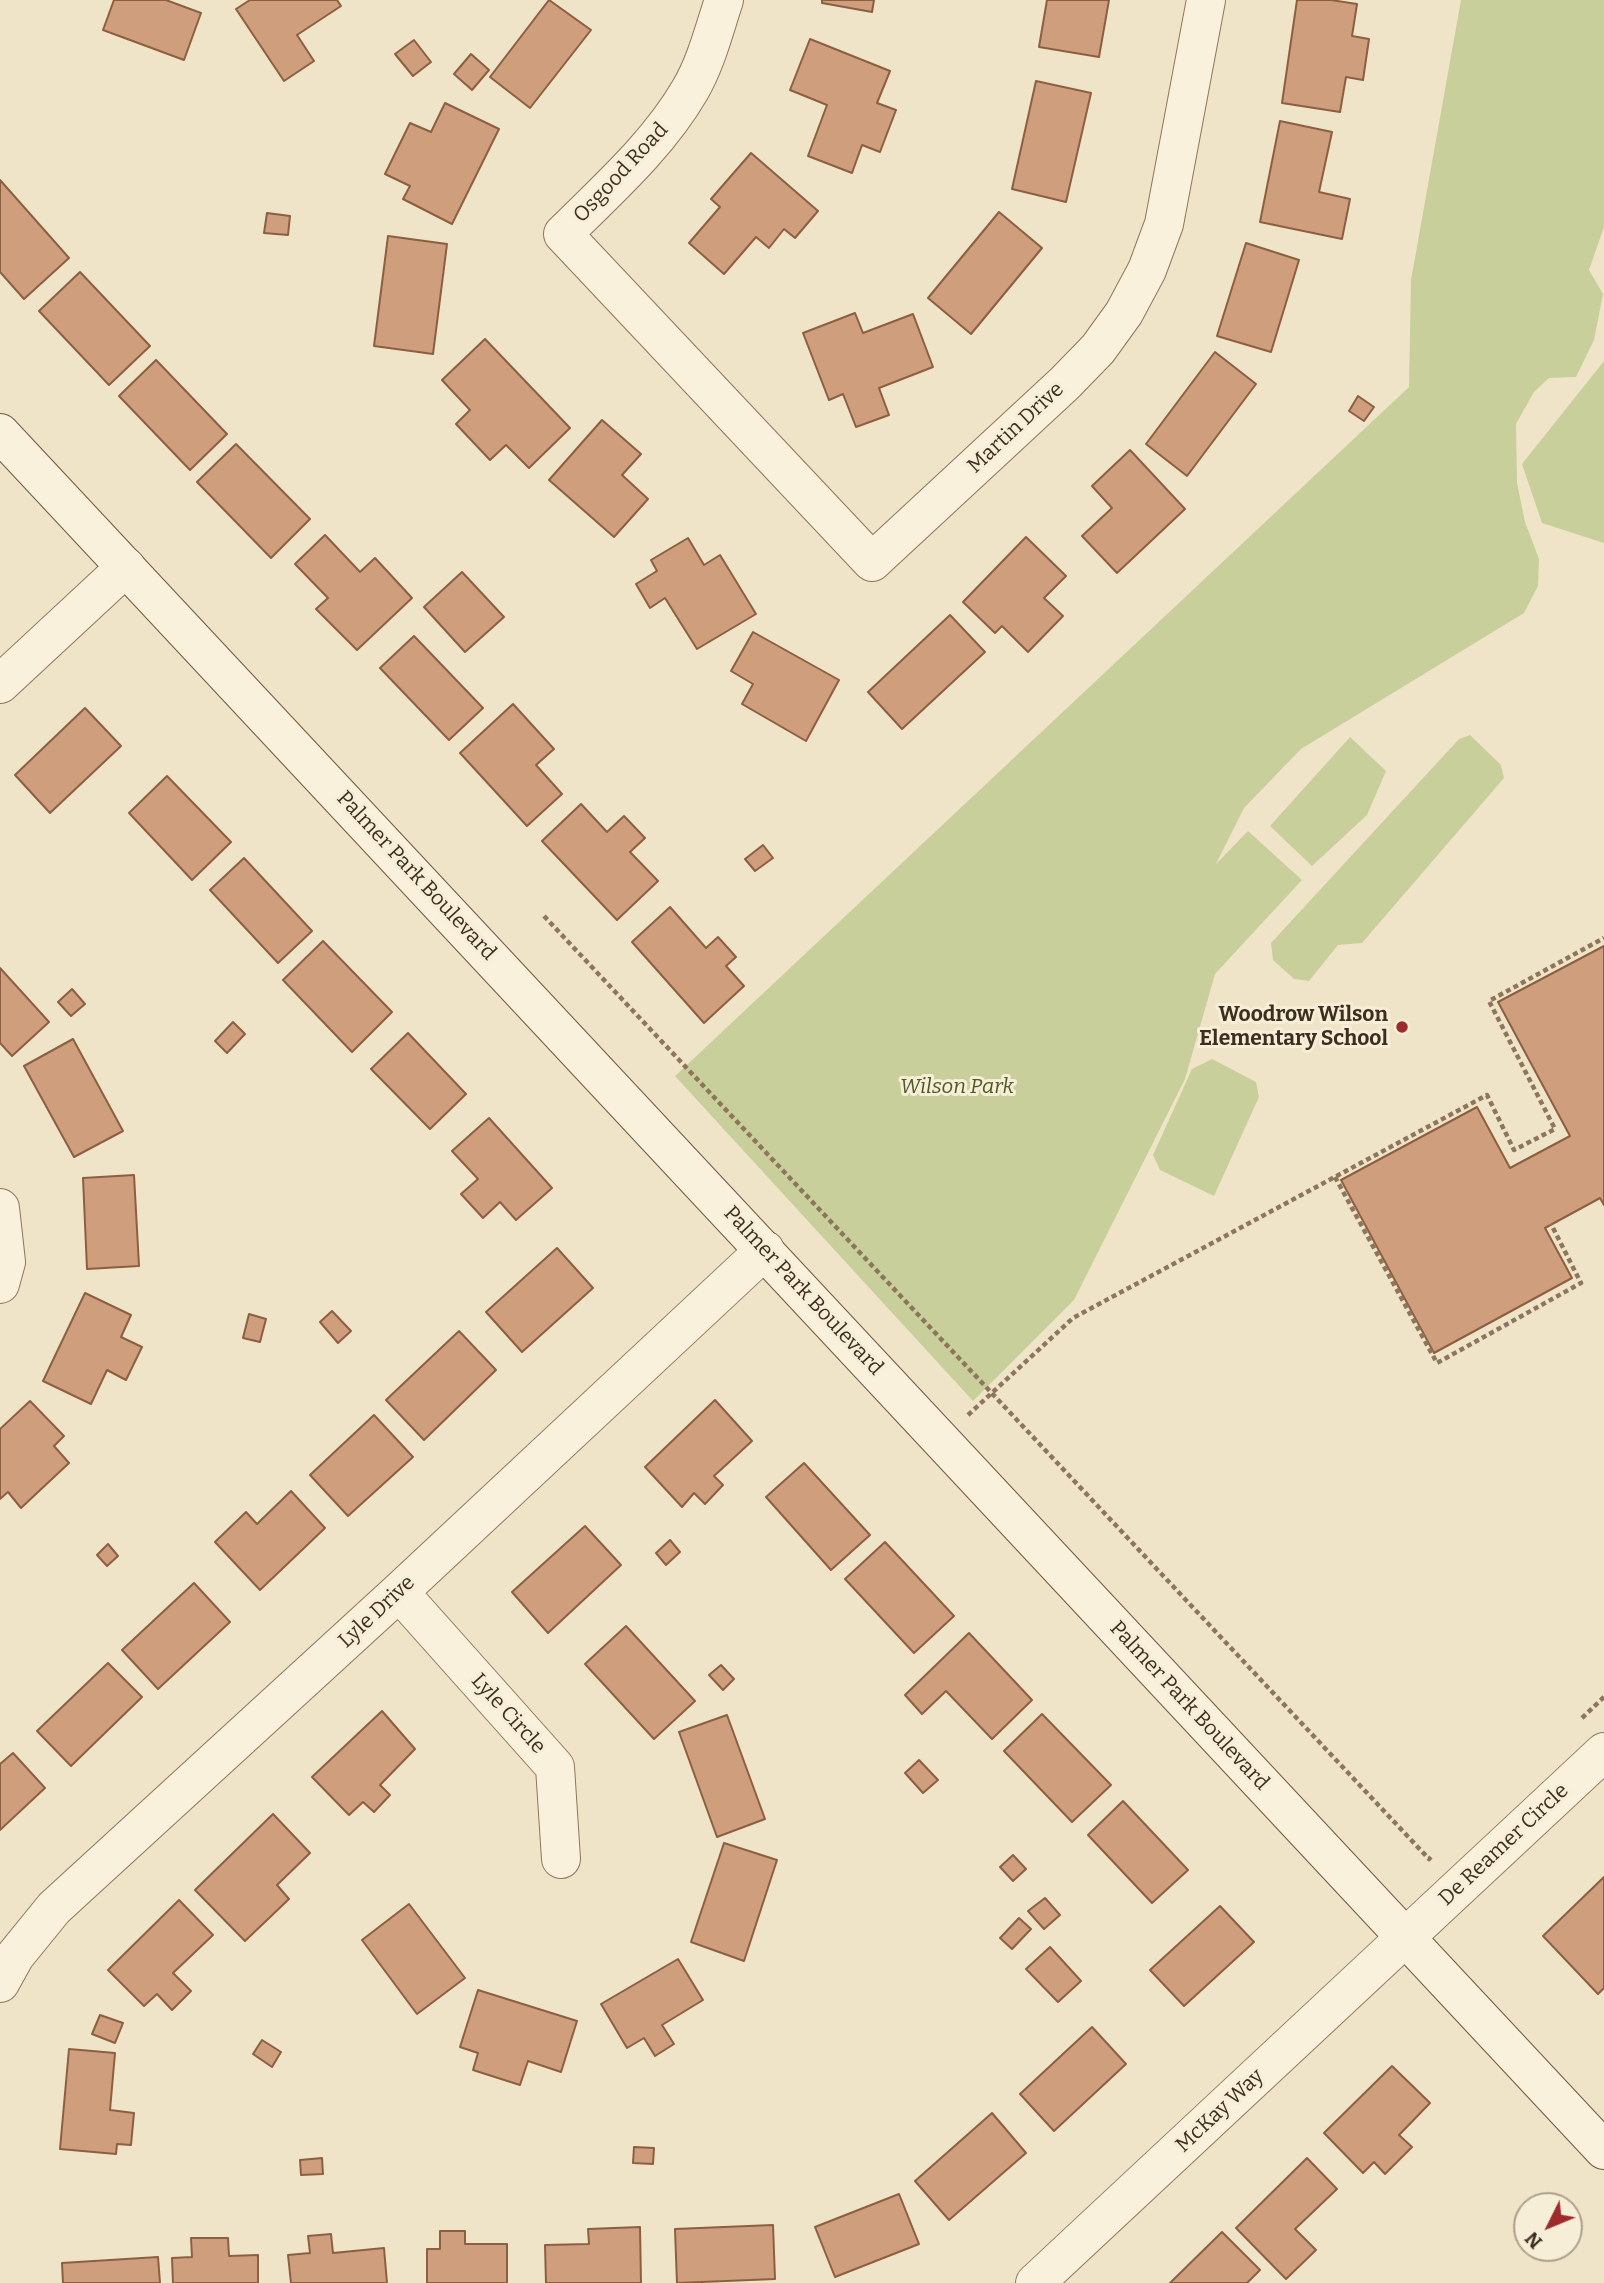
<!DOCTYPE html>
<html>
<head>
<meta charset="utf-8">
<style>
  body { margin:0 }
  #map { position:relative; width:1604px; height:2283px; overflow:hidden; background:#f0e4c8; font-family:Bitter,serif }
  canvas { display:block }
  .north { position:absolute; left:1513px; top:2192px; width:70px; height:70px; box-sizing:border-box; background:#f7eed8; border:2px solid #ada18e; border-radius:50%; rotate:227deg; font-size:19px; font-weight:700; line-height:28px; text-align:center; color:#3d2e20 }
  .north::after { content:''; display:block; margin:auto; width:24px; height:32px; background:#9e2a2b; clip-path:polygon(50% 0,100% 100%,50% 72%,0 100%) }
</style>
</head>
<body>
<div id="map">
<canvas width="1604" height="2283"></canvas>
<div class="north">N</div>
</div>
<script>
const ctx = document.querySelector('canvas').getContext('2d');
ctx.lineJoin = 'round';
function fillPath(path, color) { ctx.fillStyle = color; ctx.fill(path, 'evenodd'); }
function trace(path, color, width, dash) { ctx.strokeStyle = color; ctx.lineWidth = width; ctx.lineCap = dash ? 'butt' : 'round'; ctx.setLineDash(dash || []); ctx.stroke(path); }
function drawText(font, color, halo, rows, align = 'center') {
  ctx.font = font + ' Bitter,serif'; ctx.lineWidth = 6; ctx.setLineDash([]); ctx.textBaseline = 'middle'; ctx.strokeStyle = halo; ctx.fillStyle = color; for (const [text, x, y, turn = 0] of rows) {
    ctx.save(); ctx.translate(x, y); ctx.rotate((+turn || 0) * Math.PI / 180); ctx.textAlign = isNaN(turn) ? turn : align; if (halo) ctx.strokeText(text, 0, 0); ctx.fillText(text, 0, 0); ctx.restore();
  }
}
const green = new Path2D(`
  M1461,0H1604V227L1589,270L1603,294L1594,340L1576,377L1549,378L1534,392L1516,424L1517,483L1525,522L1539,559L1538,586L1524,613L1301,749L1244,808L1216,864L1248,831L1302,880L1215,974L1185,1079L1074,1300L973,1401L675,1076L1409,387L1411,280Z
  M1604,361V543L1542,523L1522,464Z
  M1470,735L1501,765L1504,778L1362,943L1338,945L1309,981L1294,979L1273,960L1271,943L1459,739Z
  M1350,737L1386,771L1367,815L1312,866L1270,826Z
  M1212,1059L1256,1082L1259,1097L1214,1196L1160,1170L1153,1155L1192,1069Z`);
const building = new Path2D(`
  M114,0H166L201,13L184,60L103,30Z
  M250,0H337L341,6L297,35L314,61L284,81L236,9Z
  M549,0L591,30L530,108L490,77Z
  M822,0H874L872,12L822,3Z
  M1047,0H1109L1099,57L1039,47Z
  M1297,0H1331L1357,4L1352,36L1369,39L1363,80L1346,77L1340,112L1282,103Z
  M810,39L890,71L877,103L896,110L880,152L862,145L852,173L808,156L827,105L790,90Z
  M414,40L431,62L413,76L395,54Z
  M471,54L489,70L472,90L454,74Z
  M1036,81L1091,93L1066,202L1012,189Z
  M445,103L499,129L452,224L403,199L410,186L385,174L410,123L431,132Z
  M1280,121L1332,132L1319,192L1350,199L1342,239L1260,222Z
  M751,153L818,211L795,238L784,229L769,248L756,237L724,274L689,243L720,207L711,199Z
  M0,180L69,258L24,299L0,272Z
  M999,212L1042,248L971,334L928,298Z
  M267,213L290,216L288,235L264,233Z
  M388,236L447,244L433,354L374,346Z
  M1246,243L1299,260L1271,352L1217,336Z
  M80,272L150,346L109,385L39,311Z
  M855,313L863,333L913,314L933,367L879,388L889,415L856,427L843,394L829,400L803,333Z
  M485,339L570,428L529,468L506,445L490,460L456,424L470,410L442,380Z
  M1215,352L1256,384L1187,476L1146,444Z
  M156,360L227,434L190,470L119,396Z
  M1358,396L1374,407L1364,421L1349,411Z
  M602,420L641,454L622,475L648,499L614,537L549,480Z
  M236,444L310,519L271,558L197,482Z
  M1130,450L1185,509L1117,573L1082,536L1112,508L1092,486Z
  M325,535L360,572L375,558L412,598L357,650L316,609L328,598L295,564Z
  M1026,537L1066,576L1044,598L1063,616L1028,652L1002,626L995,633L963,602Z
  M688,538L704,565L720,555L756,614L697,649L665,598L650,608L636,584L657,571L651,560Z
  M462,572L504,617L465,652L424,607Z
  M950,615L985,652L902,729L868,692Z
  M753,632L839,680L806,741L742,704L753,684L731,671Z
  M414,636L483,708L449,740L380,668Z
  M513,704L554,749L536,765L562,794L527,826L460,753Z
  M85,708L121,746L50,813L15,775Z
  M167,776L231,842L192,880L129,813Z
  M581,804L607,832L624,816L645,838L630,852L658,881L617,920L542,841Z
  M763,845L773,858L755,871L745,859Z
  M244,858L312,931L278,963L210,890Z
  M670,907L706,948L718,937L736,957L726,966L744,986L704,1023L632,942Z
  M323,941L392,1012L352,1052L283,980Z
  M1604,946V1205L1600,1198L1545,1228L1572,1278L1434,1353L1341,1180L1477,1107L1510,1168L1570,1136L1498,1002Z
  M0,968L49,1022L12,1056L0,1043Z
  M72,989L85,1004L71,1016L58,1002Z
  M233,1022L245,1034L227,1053L215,1041Z
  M408,1033L466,1094L430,1129L371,1069Z
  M73,1039L123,1131L74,1157L24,1066Z
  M489,1118L552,1188L516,1220L500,1202L483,1218L461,1194L478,1179L452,1151Z
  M134,1175L139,1266L87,1269L83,1178Z
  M557,1248L593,1288L522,1352L486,1312Z
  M85,1293L131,1315L121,1337L142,1347L126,1380L107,1370L91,1404L43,1381Z
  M332,1311L351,1331L338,1343L320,1322Z
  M249,1314L266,1319L260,1342L243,1338Z
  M459,1331L496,1370L424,1440L386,1400Z
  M715,1400L752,1441L714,1476L723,1485L705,1504L694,1493L682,1507L645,1467Z
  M30,1401L64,1436L54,1446L69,1463L21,1508L8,1492L0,1499V1429Z
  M374,1415L413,1457L348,1516L310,1475Z
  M804,1463L870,1535L831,1570L766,1497Z
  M291,1491L325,1528L260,1590L215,1542L246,1512L257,1524Z
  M585,1526L621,1565L548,1633L512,1592Z
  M670,1540L680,1552L666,1565L656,1553Z
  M885,1542L954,1616L914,1653L845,1579Z
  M108,1544L118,1556L107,1566L97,1555Z
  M194,1583L230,1622L158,1689L122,1650Z
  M626,1626L695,1701L654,1739L585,1664Z
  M969,1633L1032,1700L992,1739L946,1691L922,1714L905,1695Z
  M108,1663L142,1697L71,1766L37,1731Z
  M721,1665L734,1679L723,1690L709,1675Z
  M382,1711L415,1749L380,1785L390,1795L374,1812L363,1802L349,1815L312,1777Z
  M1042,1714L1111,1785L1072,1822L1004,1751Z
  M727,1715L765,1819L717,1837L679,1732Z
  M13,1753L45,1788L0,1830V1764Z
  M919,1760L938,1780L923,1793L905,1773Z
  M1123,1801L1188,1870L1152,1903L1088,1835Z
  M273,1814L310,1853L277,1885L289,1899L245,1941L195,1890Z
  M724,1843L777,1860L744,1961L691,1942Z
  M1013,1855L1026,1869L1013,1881L1000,1867Z
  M1604,1877V1988L1598,1994L1543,1936Z
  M1045,1898L1060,1915L1044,1929L1028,1911Z
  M179,1900L213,1935L173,1973L191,1991L172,2010L157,1994L144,2006L108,1970Z
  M409,1904L465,1978L417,2014L362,1940Z
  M1220,1906L1254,1942L1184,2006L1150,1970Z
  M1019,1918L1031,1929L1012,1949L1000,1938Z
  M1050,1947L1081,1981L1058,2002L1026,1969Z
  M678,1959L703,2000L662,2025L674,2044L655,2056L644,2038L627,2048L601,2004Z
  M478,1990L577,2021L561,2072L528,2061L520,2085L473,2070L478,2053L460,2047Z
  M100,2015L123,2023L115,2043L92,2034Z
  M1092,2027L1126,2064L1054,2131L1020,2094Z
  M262,2040L281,2052L272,2067L253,2054Z
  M69,2049L115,2053L110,2110L134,2113L131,2145L117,2144L116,2154L60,2149Z
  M1392,2066L1430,2103L1399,2135L1412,2147L1385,2174L1374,2162L1363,2173L1324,2133Z
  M992,2113L1026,2153L949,2220L915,2181Z
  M634,2147L654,2148L653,2164L633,2163Z
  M322,2158L323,2174L301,2175L300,2160Z
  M1307,2158L1337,2189L1295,2229L1316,2250L1286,2279L1236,2228Z
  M899,2194L919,2244L835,2277L815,2227Z
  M773,2225L775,2279L677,2283L675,2229Z
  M640,2227L641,2283H546L545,2245L589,2244L588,2229Z
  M440,2231H465V2244H507V2283H427V2249H440Z
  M1222,2232L1260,2270L1247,2283H1170Z
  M331,2234L333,2253L384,2248L387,2283H291L288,2255L310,2253L308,2236Z
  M191,2238H228L229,2256L258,2255V2283H173L172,2258L192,2257Z
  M158,2257L160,2283H63L62,2263Z`);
const path = new Path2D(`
  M544,916L1429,1859L1431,1857
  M1335,1177L1437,1363L1581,1283L1551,1224
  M968,1415L1073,1318L1487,1095L1514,1150L1555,1129L1489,1001L1604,938
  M1582,1718L1604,1697`);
const minor = new Path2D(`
  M724,0C714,30 706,63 690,90C658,145 608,189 563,234L872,562L1065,383L1098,349L1124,313L1147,270L1164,224L1206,0
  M0,684L126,567
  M0,1208L6,1262L0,1284
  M399,1592L555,1767L561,1859
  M0,1983L15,1956L54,1908L399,1592L765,1250
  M1035,2283L1604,1752`);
const secondary = new Path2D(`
  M0,433L1604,2150`);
const markers = [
  [1402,1027,7,"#9e2a2b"]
];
const streetNames = [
  ["Osgood Road",621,173,-47],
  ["Martin Drive",1016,428,-43],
  ["Palmer Park Boulevard",416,876,47],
  ["Palmer Park Boulevard",803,1291,47],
  ["Lyle Drive",377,1612,-43],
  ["Palmer Park Boulevard",1189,1706,47],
  ["Lyle Circle",508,1714,48],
  ["De Reamer Circle",1504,1845,-43],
  ["McKay Way",1220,2111,-43]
];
const poiNames = [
  ["Woodrow Wilson",1388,1015],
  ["Elementary School",1388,1039]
];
const parkNames = [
  ["Wilson Park",957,1087]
];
fillPath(green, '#c9cf9b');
fillPath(building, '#cf9f7d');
trace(building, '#8d5f41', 2);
trace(minor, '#8d765c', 40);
trace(secondary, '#6f573f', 40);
trace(path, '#8d765c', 4.5, [5, 3.5]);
trace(minor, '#faf1dc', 38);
trace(secondary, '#faf1dc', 38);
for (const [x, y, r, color] of markers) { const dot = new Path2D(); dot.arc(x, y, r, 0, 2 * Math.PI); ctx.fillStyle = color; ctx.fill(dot); trace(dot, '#f7eed8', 2.5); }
drawText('21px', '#3d2e20', '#f7eed8', streetNames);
drawText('bold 21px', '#3d2e20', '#f7eed8', poiNames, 'right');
drawText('italic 21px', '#4d5a26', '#f7eed8', parkNames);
</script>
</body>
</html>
